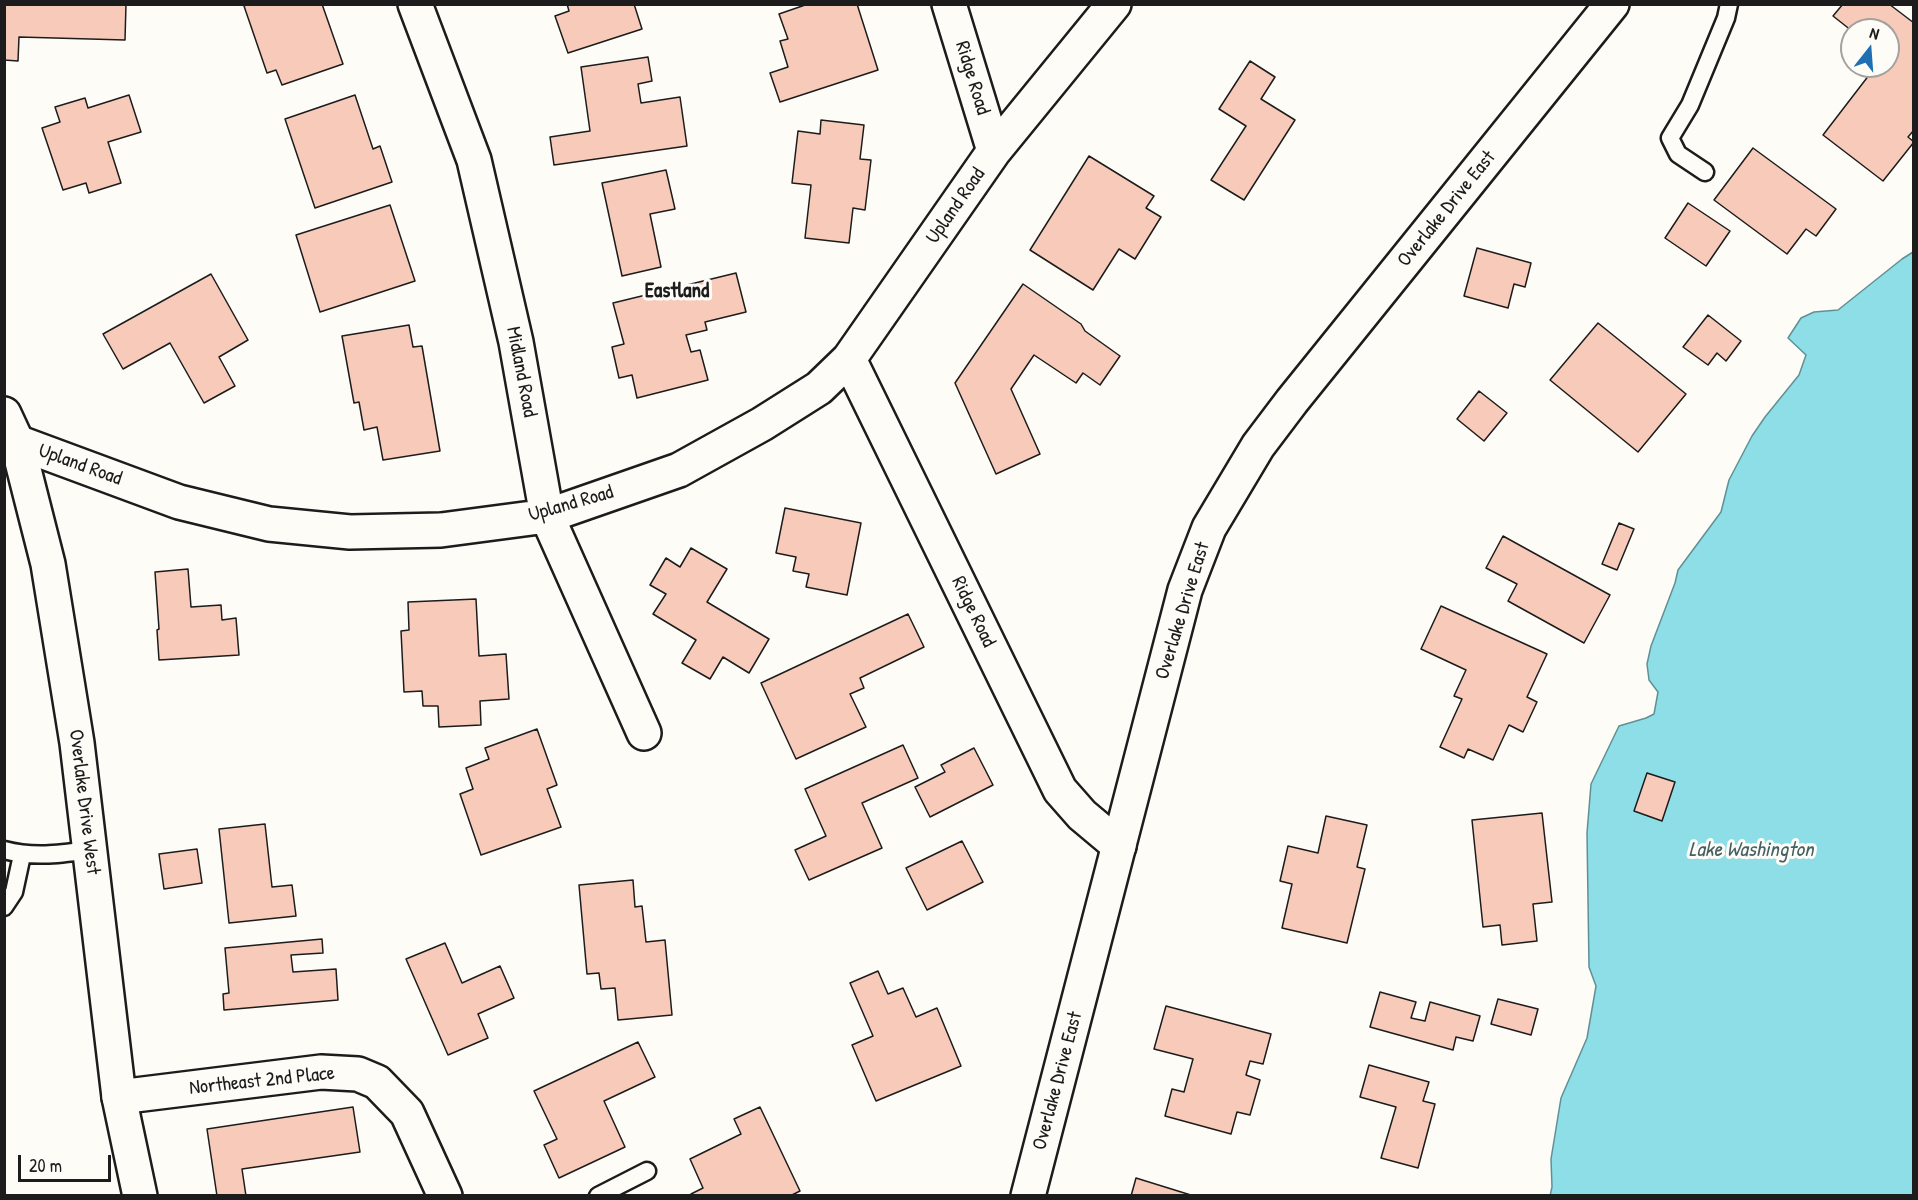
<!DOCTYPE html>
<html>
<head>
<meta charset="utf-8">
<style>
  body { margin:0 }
  #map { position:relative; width:1918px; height:1200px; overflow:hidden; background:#fdfcf7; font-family:"Patrick Hand",sans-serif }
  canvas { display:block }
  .frame { position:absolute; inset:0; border:6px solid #1c1c1c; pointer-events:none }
  .north { position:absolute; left:1840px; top:18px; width:60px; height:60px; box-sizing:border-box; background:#fdfcf7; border:2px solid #a3a29f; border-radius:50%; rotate:17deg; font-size:16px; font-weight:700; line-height:24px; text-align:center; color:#1c1c1c }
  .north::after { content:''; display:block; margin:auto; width:21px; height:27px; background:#1f6fb2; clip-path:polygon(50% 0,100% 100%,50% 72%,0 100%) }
  .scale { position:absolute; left:18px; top:1155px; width:93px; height:27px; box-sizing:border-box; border:3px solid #1c1c1c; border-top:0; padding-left:8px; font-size:18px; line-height:21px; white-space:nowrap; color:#1c1c1c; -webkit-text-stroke:4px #fdfcf7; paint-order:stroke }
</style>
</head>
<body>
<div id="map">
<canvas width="1918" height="1200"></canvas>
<div class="frame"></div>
<div class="north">N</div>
<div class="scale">20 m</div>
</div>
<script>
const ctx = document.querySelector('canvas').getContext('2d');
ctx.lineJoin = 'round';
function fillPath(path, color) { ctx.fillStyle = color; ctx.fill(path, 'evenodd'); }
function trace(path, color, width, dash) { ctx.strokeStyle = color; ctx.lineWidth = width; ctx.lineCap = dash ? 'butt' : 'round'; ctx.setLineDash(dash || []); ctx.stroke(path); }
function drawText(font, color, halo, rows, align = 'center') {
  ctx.font = font + ' "Patrick Hand",sans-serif'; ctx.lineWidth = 6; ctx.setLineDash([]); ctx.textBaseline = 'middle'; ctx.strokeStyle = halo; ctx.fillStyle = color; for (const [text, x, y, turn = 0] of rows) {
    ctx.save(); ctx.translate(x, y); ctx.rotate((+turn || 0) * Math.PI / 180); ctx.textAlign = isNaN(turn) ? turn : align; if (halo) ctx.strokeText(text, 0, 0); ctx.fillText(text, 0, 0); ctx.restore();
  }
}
const water = new Path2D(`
  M1913,252V1195L1550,1196L1552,1187L1551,1159L1561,1098L1587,1038L1596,986L1589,967L1587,833L1591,784L1619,726L1646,718L1654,714L1658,692L1649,680L1647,664L1651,646L1675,583L1678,570L1721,512L1729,480L1752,436L1765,417L1799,375L1806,355L1788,338L1801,318L1814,312L1838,310L1902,259Z`);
const building = new Path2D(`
  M4,4H126L125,40L19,37L18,61L4,60Z
  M248,4H322L343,64L282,85L276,70L267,73L244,6Z
  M567,4H634L642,29L568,53L555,16L569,11Z
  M808,4H857L878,70L780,102L770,73L788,67L780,41L788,39L779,14Z
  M1843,4H1889L1914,23V130L1908,137L1914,142L1883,181L1823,135L1876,66H1888V30L1852,31L1833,16Z
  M648,57L652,81L638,84L641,103L680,97L687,146L554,165L550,137L590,131L581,67Z
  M1250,61L1275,77L1261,99L1295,120L1244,200L1211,180L1246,126L1219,109Z
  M129,95L141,132L108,142L121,183L89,193L86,183L63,190L42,128L60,122L55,107L85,98L88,108Z
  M355,95L373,149L380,146L392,182L315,208L285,119Z
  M821,120L864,125L860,159L871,160L865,210L853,208L849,243L805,238L811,185L792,183L798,131L820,134Z
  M1753,148L1836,209L1816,236L1806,229L1787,254L1714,200Z
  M1089,156L1154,196L1146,208L1161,217L1135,259L1119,249L1093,290L1030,250Z
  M666,170L675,209L650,214L661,267L622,276L602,183Z
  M1688,203L1730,231L1706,266L1665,238Z
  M390,205L415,281L320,312L296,235Z
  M1477,248L1531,263L1525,287L1514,284L1508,308L1464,296Z
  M736,273L746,312L705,322L707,330L686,335L691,352L700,350L708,380L637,398L632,375L619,378L612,347L624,344L613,303Z
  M211,274L248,340L219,357L235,386L204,403L170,343L123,369L103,334Z
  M1023,284L1081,324L1085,331L1120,356L1100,385L1083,373L1076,383L1034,355L1011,389L1040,454L996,474L955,383Z
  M1708,315L1741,341L1726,361L1717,353L1708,365L1683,347Z
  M1598,323L1686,394L1638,452L1550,380Z
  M409,325L413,347L422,346L440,451L383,460L377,427L364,430L359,402L354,403L342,336Z
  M1479,391L1507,413L1484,441L1457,419Z
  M785,508L861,523L847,595L806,587L809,574L793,571L796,557L776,553Z
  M1619,523L1634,529L1617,570L1602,564Z
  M1503,536L1610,595L1584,643L1508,601L1517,584L1486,568Z
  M691,548L727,569L707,602L769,639L749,673L723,657L710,679L682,663L696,640L653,614L666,594L650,585L666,558L680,567Z
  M188,569L191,607L221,605L222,620L236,618L239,655L159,660L157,630L159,629L155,572Z
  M476,599L479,656L506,654L509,699L480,701L481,725L439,727L438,706H423L422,691L404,692L401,631L409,630L408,602Z
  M1441,606L1547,654L1527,697L1537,702L1523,732L1509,725L1493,760L1468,749L1464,758L1440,747L1462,699L1454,696L1466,670L1421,649Z
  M908,614L924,647L860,678L864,688L850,694L866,727L796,759L761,683Z
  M537,729L557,785L547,789L561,827L481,855L460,794L473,789L466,768L489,759L485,748Z
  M903,745L918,778L862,803L882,848L809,880L795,850L826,836L805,789Z
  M974,748L993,785L930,817L915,787L945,772L941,765Z
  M1647,773L1675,782L1662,821L1634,811Z
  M1542,813L1552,902L1533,904L1537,941L1502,945L1500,925L1483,927L1472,820Z
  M1326,816L1367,825L1357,867L1365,869L1347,943L1282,928L1292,884L1280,881L1288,846L1318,853Z
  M265,824L272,887L292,885L296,916L229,923L219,829Z
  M962,841L983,882L927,910L906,868Z
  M197,849L202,883L164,889L159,854Z
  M633,880L635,907L642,906L646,942L665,940L672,1015L618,1020L615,988L601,989L599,973L587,974L579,885Z
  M322,939L323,953L291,955L293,972L336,969L338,1000L224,1010L223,994L229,993L225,948Z
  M445,943L462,983L500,966L514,998L478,1014L488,1038L448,1055L406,959Z
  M878,971L888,994L903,988L916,1017L937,1008L961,1066L876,1101L852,1045L873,1036L850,983Z
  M1380,992L1416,1002L1411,1018L1425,1021L1430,1002L1480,1016L1473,1041L1456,1037L1453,1050L1370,1027Z
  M1498,999L1538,1009L1531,1035L1491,1024Z
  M1166,1006L1271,1034L1263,1064L1250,1061L1246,1075L1260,1080L1250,1115L1237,1112L1231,1134L1165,1116L1172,1089L1184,1092L1193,1059L1154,1049Z
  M638,1042L655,1077L604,1101L625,1147L559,1178L544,1145L557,1139L534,1091Z
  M1369,1065L1429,1082L1423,1101L1435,1104L1418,1168L1381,1158L1396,1107L1360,1097Z
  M353,1107L360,1152L242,1169L246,1196H217L207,1129Z
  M760,1107L800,1191L790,1196H692L691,1194L703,1188L690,1159L741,1134L734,1119Z
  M1136,1178L1194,1196H1131Z`);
const lane = new Path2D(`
  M1705,172L1678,154L1670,138L1690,105L1726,18L1729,4
  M4,850C34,858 60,854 90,850
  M4,907L14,892L22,855
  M598,1196L647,1171`);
const street = new Path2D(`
  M415,4L474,160L516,342L547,516L644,733
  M949,4L994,151
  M849,359L1060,790L1082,815L1119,846
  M17,442L179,502L269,524L350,532L441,530L547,516L679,470L762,424L819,388L849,359L994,151L1114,4
  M119,1097L321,1072L358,1074L377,1082L407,1113L445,1196`);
const secondary = new Path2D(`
  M4,414L17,442L48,564L77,743L119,1097L140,1196
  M1028,1196L1185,590L1209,528L1258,446L1292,401L1612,4`);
const streetNames = [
  ["Ridge Road",972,78,73],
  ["Upland Road",956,206,-55],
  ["Overlake Drive East",1447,209,-51],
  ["Midland Road",521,372,79],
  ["Upland Road",80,465,20],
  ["Upland Road",571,504,-16],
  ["Overlake Drive East",1183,611,-73],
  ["Ridge Road",973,612,64],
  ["Overlake Drive West",84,802,83],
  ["Northeast 2nd Place",262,1081,-6],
  ["Overlake Drive East",1058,1081,-75]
];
const neighbourhoodNames = [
  ["Eastland",677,291]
];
const waterNames = [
  ["Lake Washington",1751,850]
];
fillPath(water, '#8ddee7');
trace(water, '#609096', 1.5);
fillPath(building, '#f8caba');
trace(building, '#1c1c1c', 1.5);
trace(lane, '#1c1c1c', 21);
trace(street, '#1c1c1c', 38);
trace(secondary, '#1c1c1c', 38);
trace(lane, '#fdfcf7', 16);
trace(street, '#fdfcf7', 33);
trace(secondary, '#fdfcf7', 33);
drawText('20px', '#1c1c1c', '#fdfcf7', streetNames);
drawText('bold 21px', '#1c1c1c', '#fdfcf7', neighbourhoodNames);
drawText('italic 21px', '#446063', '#fdfcf7', waterNames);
</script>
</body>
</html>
